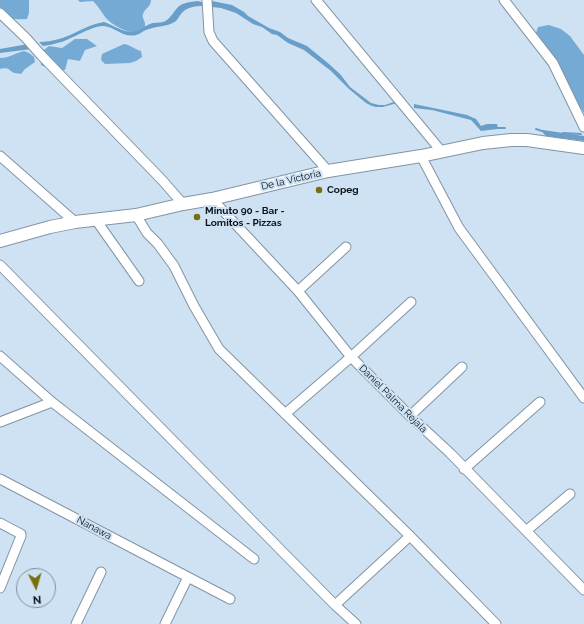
<!DOCTYPE html>
<html>
<head>
<meta charset="utf-8">
<style>
  body { margin:0 }
  #map { position:relative; width:584px; height:624px; overflow:hidden; background:#cee2f3; font-family:Raleway,sans-serif }
  canvas { display:block }
  .north { position:absolute; left:16px; top:568px; width:40px; height:40px; box-sizing:border-box; background:#cee2f3; border:1px solid #81909c; border-radius:50%; rotate:175deg; font-size:11px; font-weight:700; line-height:16px; text-align:center; color:#0d1419 }
  .north::after { content:''; display:block; margin:auto; width:14px; height:18px; background:#796f0f; clip-path:polygon(50% 0,100% 100%,50% 72%,0 100%) }
</style>
</head>
<body>
<div id="map">
<canvas width="584" height="624"></canvas>
<div class="north">N</div>
</div>
<script>
const ctx = document.querySelector('canvas').getContext('2d');
ctx.lineJoin = 'round';
function fillPath(path, color) { ctx.fillStyle = color; ctx.fill(path, 'evenodd'); }
function trace(path, color, width, dash) { ctx.strokeStyle = color; ctx.lineWidth = width; ctx.lineCap = dash ? 'butt' : 'round'; ctx.setLineDash(dash || []); ctx.stroke(path); }
function drawText(font, color, halo, rows, align = 'center') {
  ctx.font = font + ' Raleway,sans-serif'; ctx.lineWidth = 4; ctx.setLineDash([]); ctx.textBaseline = 'middle'; ctx.strokeStyle = halo; ctx.fillStyle = color; for (const [text, x, y, turn = 0] of rows) {
    ctx.save(); ctx.translate(x, y); ctx.rotate((+turn || 0) * Math.PI / 180); ctx.textAlign = isNaN(turn) ? turn : align; if (halo) ctx.strokeText(text, 0, 0); ctx.fillText(text, 0, 0); ctx.restore();
  }
}
const forest = new Path2D(`
  M0,0H29V13L27,19C17,20 8,19 0,13Z
  M78,0H151C151,7 145,8 143,14C142,18 144,19 145,23C145,24 145,29 145,30C144,30 139,32 139,32C127,34 112,25 105,17C101,11 98,6 93,1L80,2Z
  M549,25L561,29L570,36L584,55V113L540,50L534,39L538,27Z
  M75,39H87L97,46L85,50L80,61L68,59L65,70H52L41,65L40,53L49,46L62,48Z
  M124,44C131,45 134,49 141,51L142,57L136,61L130,63L105,64L101,60L102,54Z
  M24,51L29,53L34,57L35,62L25,69L21,74C20,74 15,73 14,73C8,70 10,67 0,69V58C10,58 15,53 24,51Z`);
const water = new Path2D(`
  M198,1L204,3L203,6C195,6 186,7 181,14C179,16 178,19 176,21C168,27 155,26 146,30C143,31 140,34 136,35C123,38 115,27 104,26C93,25 72,39 61,42C55,44 49,45 43,46L39,42C46,42 52,41 59,39C74,35 88,24 104,22C115,26 128,36 139,30C143,28 148,24 153,23C160,22 164,24 170,17C173,14 175,10 178,7C184,2 191,2 198,1Z
  M212,1L232,5L244,12L248,16L269,28L280,32L288,38L307,46L329,64L340,74L350,87L371,103L379,105H385L396,101L397,103L383,107H376L372,106L366,103L349,89L331,71L304,50L288,43L277,35L272,34L262,27L253,24L236,13L221,8L212,7Z
  M28,44L32,49L0,53V49Z
  M414,104L467,115L476,119L481,126L487,124H497L498,129L481,131L471,120L432,110L414,108Z
  M543,130L584,136V141L546,136L543,133Z`);
const stream = new Path2D(`
  M496,128H505
  M536,129L545,132
  M563,133L581,134`);
const street = new Path2D(`
  M207,0L209,32L213,41L328,171
  M316,0L442,152
  M504,0L553,63L584,127
  M0,13L26,38L41,55L162,180L183,204
  M0,156L75,222
  M421,156L459,228L584,398
  M212,199L298,291L351,357L410,416L450,453L584,590
  M136,215L147,233L158,244L174,266L194,306L219,349L410,536L496,624
  M96,220L139,281
  M0,265L335,605
  M298,291L346,247
  M0,356L52,402L254,559
  M285,414L351,357L411,302
  M410,416L462,367
  M0,422L52,402
  M464,469L540,402
  M0,479L230,599
  M0,523L21,534V536L0,588
  M526,531L570,494
  M76,624L101,572
  M165,624L188,577
  M356,624L335,605L410,536`);
const secondary = new Path2D(`
  M0,241L50,227L75,222L136,215L183,204L212,199L328,171L421,156L483,143L511,140H527L584,148`);
const markers = [
  [319,190,4,"#796f0f"],
  [197,217,4,"#796f0f"]
];
const streetNames = [
  ["De la Victoria",291,180,-13],
  ["Daniel Palma Rejala",393,399,45],
  ["Nanawa",94,528,28]
];
const poiNames = [
  ["Copeg",327,190],
  ["Minuto 90 - Bar -",205,211],
  ["Lomitos - Pizzas",205,223]
];
fillPath(forest, '#75aad5');
fillPath(water, '#699ec8');
trace(stream, '#699ec8', 2);
trace(street, '#8294a4', 11);
trace(secondary, '#8294a4', 14);
trace(street, '#fff', 9);
trace(secondary, '#fff', 12);
for (const [x, y, r, color] of markers) { const dot = new Path2D(); dot.arc(x, y, r, 0, 2 * Math.PI); ctx.fillStyle = color; ctx.fill(dot); trace(dot, '#cee2f3', 1.5); }
drawText('10px', '#0d1419', '#cee2f3', streetNames);
drawText('bold 10px', '#0d1419', '#cee2f3', poiNames, 'left');
</script>
</body>
</html>
